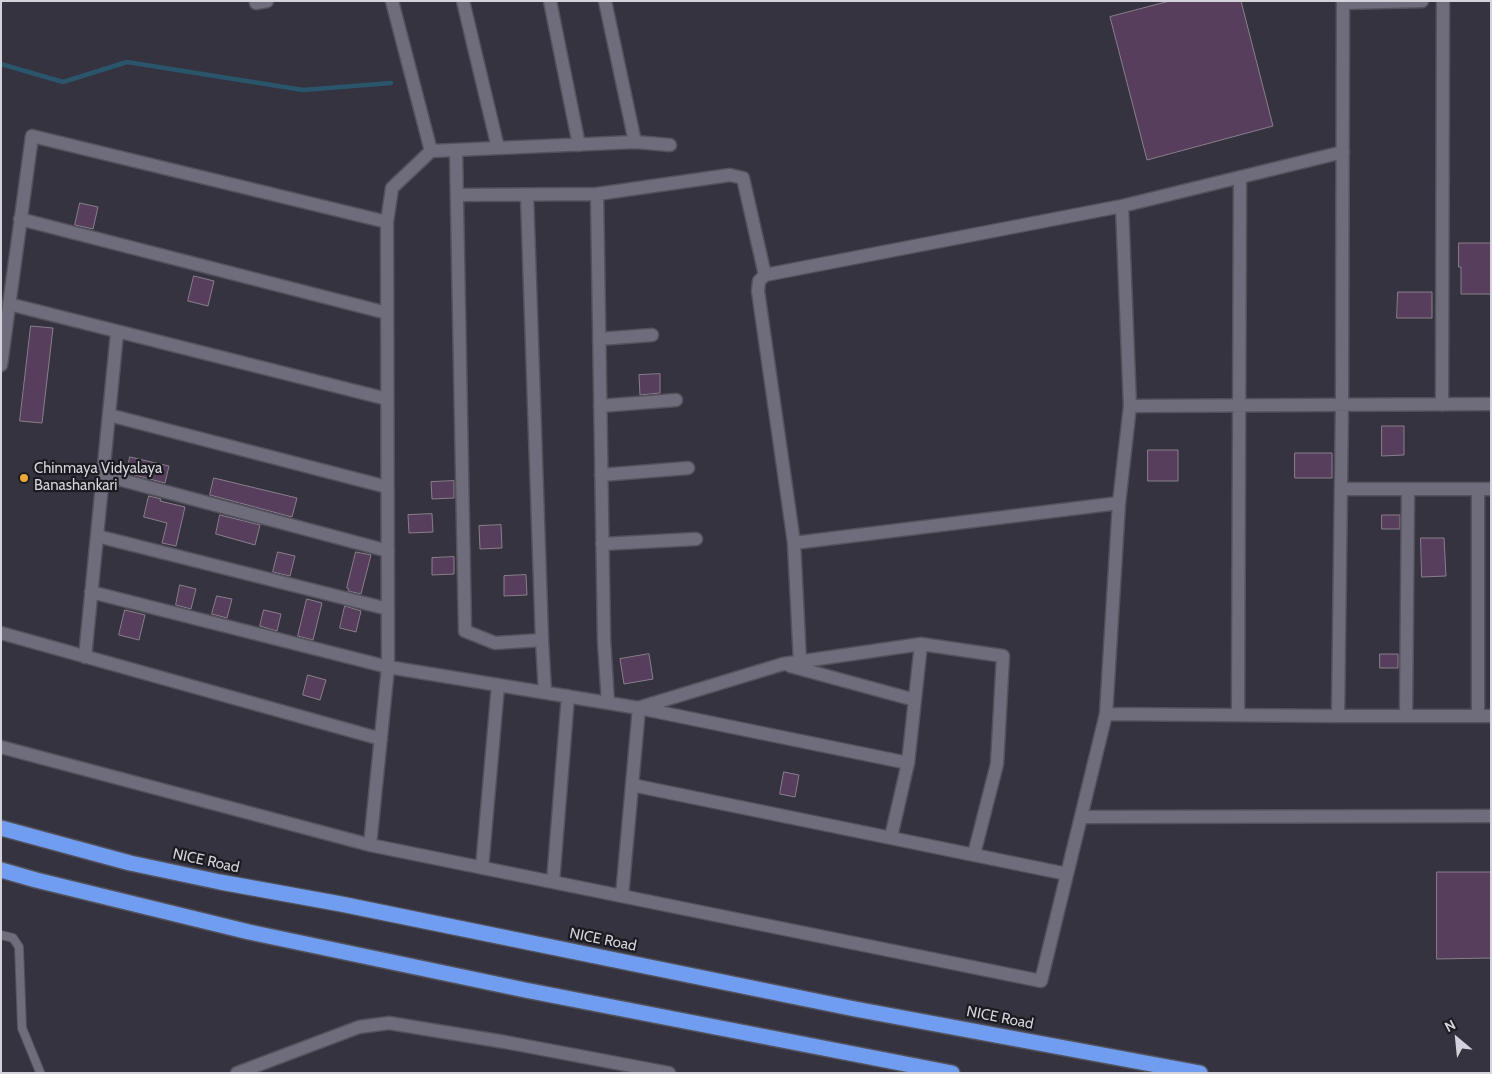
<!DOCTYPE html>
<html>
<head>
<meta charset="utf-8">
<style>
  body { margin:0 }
  #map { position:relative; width:1492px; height:1074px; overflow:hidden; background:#34333f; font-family:Cabin,sans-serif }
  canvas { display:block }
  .frame { position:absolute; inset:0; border:2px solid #d4d3db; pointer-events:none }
  .north { position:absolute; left:1432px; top:1014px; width:50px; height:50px; -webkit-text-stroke:4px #1c1b21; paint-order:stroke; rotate:332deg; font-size:14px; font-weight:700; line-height:20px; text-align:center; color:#d4d3db }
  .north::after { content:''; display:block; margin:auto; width:18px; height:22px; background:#d4d3db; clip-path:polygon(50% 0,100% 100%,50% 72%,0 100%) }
</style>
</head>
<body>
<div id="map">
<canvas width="1492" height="1074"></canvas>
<div class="frame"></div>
<div class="north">N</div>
</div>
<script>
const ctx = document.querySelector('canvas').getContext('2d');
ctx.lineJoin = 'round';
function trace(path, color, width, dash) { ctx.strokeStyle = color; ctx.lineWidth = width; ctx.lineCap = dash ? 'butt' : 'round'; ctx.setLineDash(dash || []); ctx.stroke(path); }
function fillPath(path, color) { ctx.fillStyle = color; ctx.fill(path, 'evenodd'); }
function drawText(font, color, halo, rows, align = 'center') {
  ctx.font = font + ' Cabin,sans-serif'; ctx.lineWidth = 4.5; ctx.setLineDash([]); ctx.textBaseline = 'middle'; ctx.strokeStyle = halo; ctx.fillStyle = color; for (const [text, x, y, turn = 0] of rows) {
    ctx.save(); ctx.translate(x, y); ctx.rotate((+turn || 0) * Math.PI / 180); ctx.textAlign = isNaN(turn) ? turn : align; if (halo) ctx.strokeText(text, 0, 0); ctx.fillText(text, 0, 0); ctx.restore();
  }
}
const stream = new Path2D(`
  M1,64L63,82L127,62L303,90L391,83`);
const building = new Path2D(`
  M1170,1H1241L1273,126L1147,160L1110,17Z
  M80,203L98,207L93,229L75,225Z
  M1459,243H1491V294H1461V267H1459Z
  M194,276L214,281L208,306L188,301Z
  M1398,292H1432V318H1397Z
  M31,326L53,328L42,423L20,421Z
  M660,374V393L640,395L639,375Z
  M1382,426H1404V455L1382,456Z
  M1148,450H1178V481H1148Z
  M1295,453H1332V478H1295Z
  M130,457L169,466L165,483L127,473Z
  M214,478L297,498L292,517L210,495Z
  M454,481V498L432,499L431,482Z
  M149,496L161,499L160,501L185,507L176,546L162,543L167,523L144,517Z
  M432,514L433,532L409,533L408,515Z
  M220,515L260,525L255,545L216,534Z
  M1382,515H1400V529H1382Z
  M501,525L502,548L480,549L479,526Z
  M1421,538H1444L1446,576L1422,577Z
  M278,552L295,556L290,576L273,572Z
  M356,552L371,555L361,594L348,591L349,589L347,588Z
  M454,557V574L432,575V558Z
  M526,575L527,595L504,596V576Z
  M180,585L196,589L191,609L176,605Z
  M217,596L232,599L227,618L212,614Z
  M307,599L322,603L313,640L298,636Z
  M345,606L361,611L356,632L340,628Z
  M125,610L145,615L139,640L119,635Z
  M264,610L281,614L277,631L260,626Z
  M649,654L653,679L624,684L620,659Z
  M1380,654H1398V668H1380Z
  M308,675L326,680L320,700L303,695Z
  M784,772L799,775L795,797L780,794Z
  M1437,872H1491V958L1437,959Z`);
const lane = new Path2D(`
  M1,935L13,938L19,947L22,1028L40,1072`);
const street = new Path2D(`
  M463,1L498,148
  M550,1L579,145
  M256,3L267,1
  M1343,3L1422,1
  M635,142L670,145
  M456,150L465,631L495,643L542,640L545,692
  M431,151L635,142L605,1
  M597,194L730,175L743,178L765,275
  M457,195L597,194L604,640L608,703
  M527,196L542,640
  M20,219L387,313
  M387,222L392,188L431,151L392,1
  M9,304L387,399
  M599,339L652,335
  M1,365L32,136L387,222L388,667L370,845
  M1442,405L1443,1
  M600,406L676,400
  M1130,406L1491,404
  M109,415L387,487
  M103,475L388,551
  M601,475L688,468
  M1341,489H1491
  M1478,489V716
  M97,536L388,609
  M794,543L1119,503
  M602,544L696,539
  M91,592L388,667L639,708L908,763
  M1,633L381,739
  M85,657L117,333
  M800,662L794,543L758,291L759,281L765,275L1122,206
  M790,666L915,700
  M641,707L783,664L921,644L1003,656L997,764L974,854
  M1106,714L1338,716H1491
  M1238,715L1240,177
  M1338,716L1342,405L1343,1
  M1406,716L1408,489
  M1,747L370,845L1041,981L1106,714L1119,503L1130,406L1122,206L1343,152
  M632,785L1067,874
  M1081,817L1491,816
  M891,837L908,763L921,644
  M482,868L498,685
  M553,882L568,696
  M622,896L639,708
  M237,1073L359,1027L389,1023L505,1042L669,1073`);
const highway = new Path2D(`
  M1,828L130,863L220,882L341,904L855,1009L1200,1073
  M1,870L36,880L249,932L525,990L952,1073`);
const markers = [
  [24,478,5,"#eaaa38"]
];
const poiNames = [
  ["Chinmaya Vidyalaya",34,469],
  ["Banashankari",34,486]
];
const streetNames = [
  ["NICE Road",206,861,12],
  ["NICE Road",603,940,11],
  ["NICE Road",1000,1018,11]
];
trace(stream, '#2a556b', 4.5);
fillPath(building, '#583e5d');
trace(building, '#897f8b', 1);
trace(lane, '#53525c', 10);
trace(street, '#53525c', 15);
trace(highway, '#53525c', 18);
trace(lane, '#6f6d7b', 8);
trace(street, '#6f6d7b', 12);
trace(highway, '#709df0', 15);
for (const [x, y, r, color] of markers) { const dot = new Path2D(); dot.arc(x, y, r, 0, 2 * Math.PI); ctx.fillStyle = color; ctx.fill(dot); trace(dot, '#1c1b21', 2); }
drawText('15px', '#d4d3db', '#1c1b21', poiNames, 'left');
drawText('15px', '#d4d3db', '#1c1b21', streetNames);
</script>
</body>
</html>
